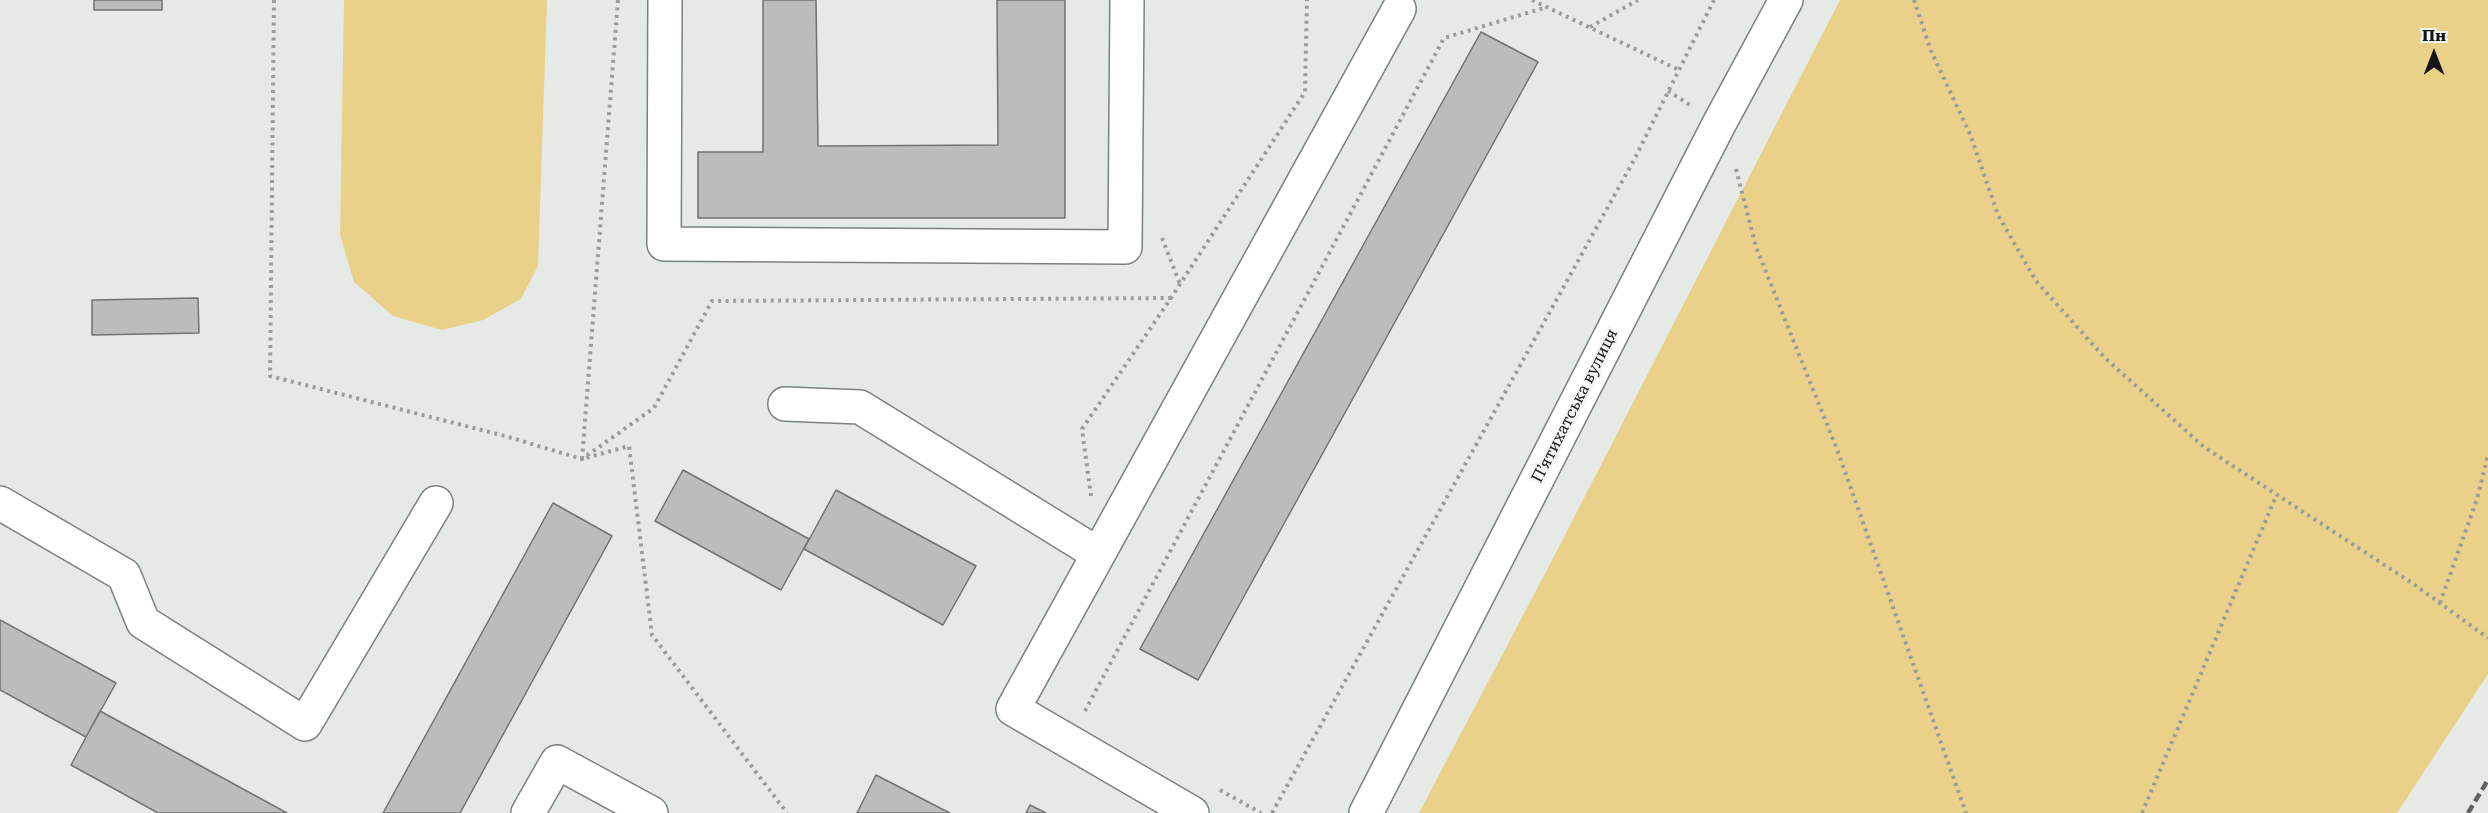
<!DOCTYPE html>
<html>
<head>
<meta charset="utf-8">
<style>
  body { margin:0 }
  #map { position:relative; width:2488px; height:813px; overflow:hidden; background:#e5eae6; font-family:"Roboto Serif",serif }
  canvas { display:block }
  .north { position:absolute; left:2404px; top:24px; width:60px; height:60px; -webkit-text-stroke:4px #f2f7f4; paint-order:stroke; rotate:0deg; font-size:16px; font-weight:700; line-height:24px; text-align:center; color:#151716 }
  .north::after { content:''; display:block; margin:auto; width:21px; height:27px; background:#151716; clip-path:polygon(50% 0,100% 100%,50% 72%,0 100%) }
</style>
</head>
<body>
<div id="map">
<canvas width="2488" height="813"></canvas>
<div class="north">Пн</div>
</div>
<script>
const ctx = document.querySelector('canvas').getContext('2d');
ctx.lineJoin = 'round';
function fillPath(path, color) { ctx.fillStyle = color; ctx.fill(path, 'evenodd'); }
function trace(path, color, width, dash) { ctx.strokeStyle = color; ctx.lineWidth = width; ctx.lineCap = dash ? 'butt' : 'round'; ctx.setLineDash(dash || []); ctx.stroke(path); }
function drawText(font, color, halo, rows, align = 'center') {
  ctx.font = font + ' "Roboto Serif",serif'; ctx.lineWidth = 5; ctx.setLineDash([]); ctx.textBaseline = 'middle'; ctx.strokeStyle = halo; ctx.fillStyle = color; for (const [text, x, y, turn = 0] of rows) {
    ctx.save(); ctx.translate(x, y); ctx.rotate((+turn || 0) * Math.PI / 180); ctx.textAlign = isNaN(turn) ? turn : align; if (halo) ctx.strokeText(text, 0, 0); ctx.fillText(text, 0, 0); ctx.restore();
  }
}
const green = new Path2D(`
  M344,0H547L538,266L521,299L483,320L442,330L393,316L354,282L340,235Z
  M1840,0H2488V674L2397,813H1419L1549,566Z`);
const building = new Path2D(`
  M94,0H162V10H94Z
  M763,0H816L818,146L998,145L997,0H1065V218H698V152H763Z
  M1481,32L1538,62L1198,680L1140,649Z
  M198,298L199,333L92,335V300Z
  M683,470L809,539L781,590L655,521Z
  M836,490L976,566L943,625L804,549Z
  M553,503L612,536L460,813H383Z
  M0,620L116,683L86,737L0,690Z
  M100,711L287,813H158L71,765Z
  M876,775L942,809L950,813H857Z
  M1030,805L1046,813H1026Z`);
const path = new Path2D(`
  M274,0L270,376L505,436L582,459L654,408L712,301L1171,298
  M618,0L582,459L629,446L652,635L787,813
  M1532,0L1679,70
  M1914,0L1931,51L1970,134L1998,215L2036,281L2104,357L2204,447L2415,585L2488,638
  M1590,27L1638,0
  M1668,91L1690,105
  M1736,169L1756,247L1838,452L1966,813
  M1162,238L1180,284
  M1091,496L1082,429L1171,298L1305,92L1307,0
  M2440,603L2477,499L2488,455
  M1085,711L1444,38L1547,7
  M1220,790L1261,813
  M1272,813L1634,160L1714,0
  M2142,813L2276,496`);
const minor = new Path2D(`
  M665,0L664,244L1125,247L1127,0
  M785,404L860,407L1098,554
  M0,503L124,575L143,622L305,724L436,503
  M528,813L557,762L651,813
  M1192,813L1013,709L1399,9
  M1366,813L1719,124L1786,0`);
const rail = new Path2D(`
  M2468,813L2488,780`);
const streetNames = [
  ["П’ятихатська вулиця",1575,406,-63]
];
fillPath(green, '#ead18a');
fillPath(building, '#bbbdb8');
trace(building, '#71736f', 1.5);
trace(minor, '#7d817e', 36);
trace(path, '#9a9e9b', 4, [3, 4.5]);
trace(minor, '#fff', 33);
trace(rail, '#606461', 4.5, [9, 4.5]);
drawText('16px', '#151716', '#f2f7f4', streetNames);
</script>
</body>
</html>
